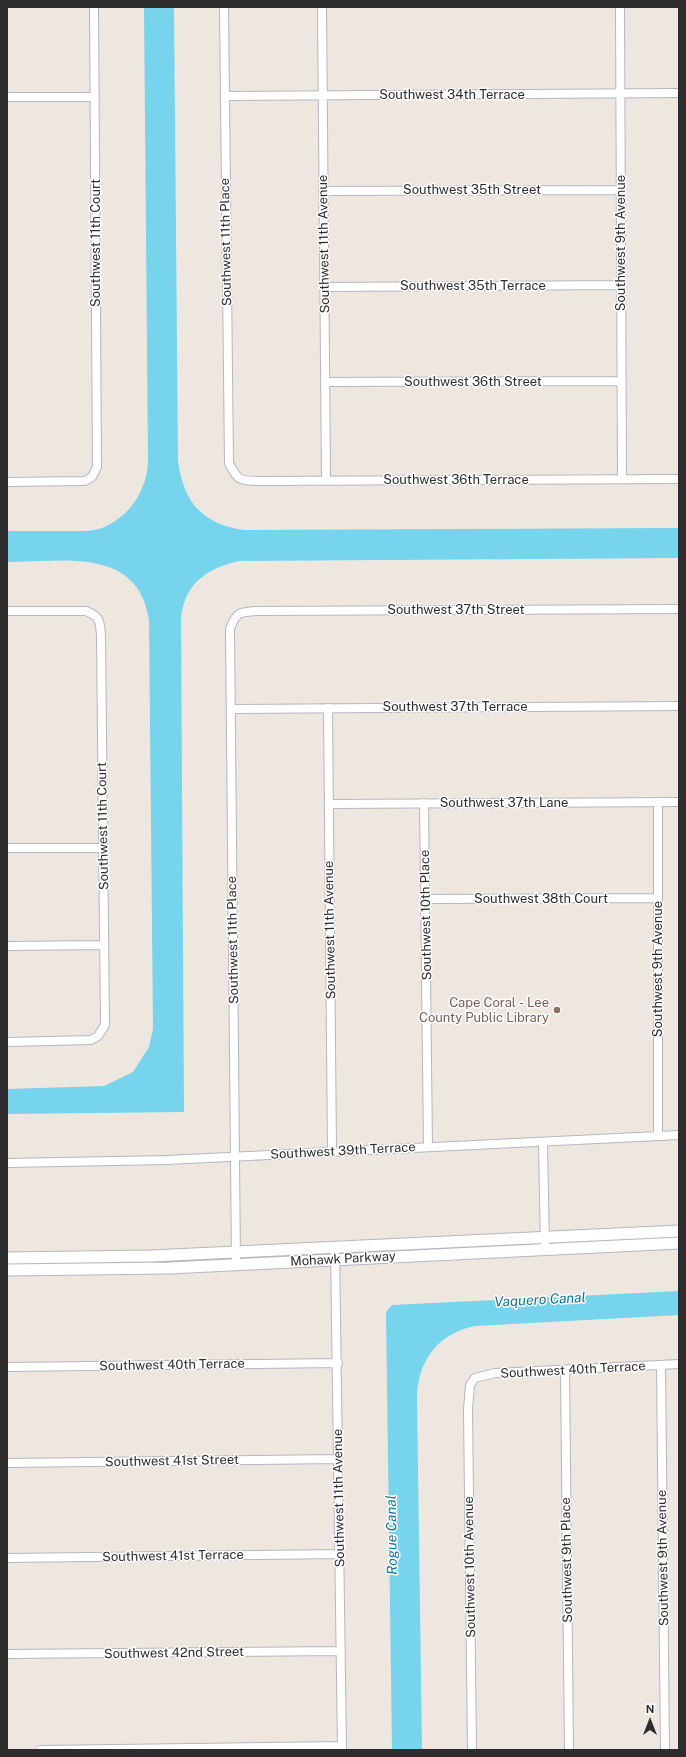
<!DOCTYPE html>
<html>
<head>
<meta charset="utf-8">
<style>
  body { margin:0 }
  #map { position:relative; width:686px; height:1757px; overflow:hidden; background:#eee7e0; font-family:"Public Sans",sans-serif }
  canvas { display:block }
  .frame { position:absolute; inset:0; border:8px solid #2d2d2d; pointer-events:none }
  .north { position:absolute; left:630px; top:1701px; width:40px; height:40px; -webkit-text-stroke:3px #fff; paint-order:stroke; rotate:0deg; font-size:11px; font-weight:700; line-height:16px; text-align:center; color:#2d2d2d }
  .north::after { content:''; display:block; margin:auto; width:14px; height:18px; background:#2d2d2d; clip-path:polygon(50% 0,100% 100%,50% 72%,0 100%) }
</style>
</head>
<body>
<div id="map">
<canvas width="686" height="1757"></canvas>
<div class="frame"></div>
<div class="north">N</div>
</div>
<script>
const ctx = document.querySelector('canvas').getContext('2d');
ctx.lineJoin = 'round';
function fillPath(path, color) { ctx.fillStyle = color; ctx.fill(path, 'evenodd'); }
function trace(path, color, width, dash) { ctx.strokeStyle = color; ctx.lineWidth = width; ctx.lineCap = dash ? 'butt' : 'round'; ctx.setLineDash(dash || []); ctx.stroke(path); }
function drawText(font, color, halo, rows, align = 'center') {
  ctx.font = font + ' "Public Sans",sans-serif'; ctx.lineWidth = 3; ctx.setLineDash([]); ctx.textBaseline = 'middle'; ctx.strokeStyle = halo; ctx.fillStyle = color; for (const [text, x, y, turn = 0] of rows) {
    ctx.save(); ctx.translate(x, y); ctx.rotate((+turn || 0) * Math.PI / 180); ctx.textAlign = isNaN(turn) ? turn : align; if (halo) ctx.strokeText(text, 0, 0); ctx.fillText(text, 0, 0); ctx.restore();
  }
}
const water = new Path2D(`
  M144,7H174L178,460C183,502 202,524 244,530L679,528V558L239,561C206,569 185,583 181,618L184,1112L7,1114V1089L104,1086L133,1072L149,1047L153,1029L149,620C138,546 62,562 7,562V531C27,531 48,531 68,531C79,531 92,532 102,528C130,517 148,489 148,459Z
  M679,1291V1315L475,1326C439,1333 419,1359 417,1395L422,1750H392L386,1312L392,1305Z`);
const street = new Path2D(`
  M224,7L229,463C239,484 242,480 263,481L679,479
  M322,7L326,480
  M620,7L622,479
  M225,96L679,93
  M7,97H95
  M323,191L621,190
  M325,287L621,285
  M325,382L621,381
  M7,482L85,481L92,477L97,467L94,7
  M7,611H86C101,617 100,622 101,637L105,1025L98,1036L91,1040L7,1042
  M328,708L332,1152
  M231,709L679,706
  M658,802V1136
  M424,803L428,1147
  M329,804L679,802
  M7,848H103
  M426,899L657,898
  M7,946L104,945
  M543,1142L545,1249
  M7,1163L167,1160L679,1135
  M335,1247L342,1750
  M236,1264L230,629C236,612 240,612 257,611L679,609
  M661,1365L665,1750
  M7,1367L338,1363
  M565,1370L569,1750
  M7,1463L338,1459
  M7,1558L340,1554
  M7,1654L341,1651
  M40,1750L342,1746
  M472,1750L468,1410L470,1385L475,1378L495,1373L679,1364`);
const secondary = new Path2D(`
  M7,1258L151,1256L679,1231
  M7,1270L169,1268L679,1243`);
const markers = [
  [557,1010,4,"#8d6e63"]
];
const streetNames = [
  ["Southwest 34th Terrace",452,95],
  ["Southwest 35th Street",472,190],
  ["Southwest 11th Place",226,242,-91],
  ["Southwest 11th Court",96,243,-90],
  ["Southwest 9th Avenue",621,243,-90],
  ["Southwest 11th Avenue",324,244,-91],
  ["Southwest 35th Terrace",473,286],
  ["Southwest 36th Street",473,382],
  ["Southwest 36th Terrace",456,480],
  ["Southwest 37th Street",456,610],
  ["Southwest 37th Terrace",455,707],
  ["Southwest 37th Lane",504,803],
  ["Southwest 11th Court",103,826,-91],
  ["Southwest 38th Court",541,899],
  ["Southwest 10th Place",426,915,-91],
  ["Southwest 11th Avenue",330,930,-91],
  ["Southwest 11th Place",233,940,-91],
  ["Southwest 9th Avenue",658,969,-90],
  ["Southwest 39th Terrace",343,1151,-3],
  ["Mohawk Parkway",343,1259,-3],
  ["Southwest 40th Terrace",172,1365,-1],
  ["Southwest 40th Terrace",573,1370,-3],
  ["Southwest 41st Street",172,1461,-1],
  ["Southwest 11th Avenue",339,1498,-91],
  ["Southwest 41st Terrace",173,1556,-1],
  ["Southwest 9th Avenue",663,1558,-91],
  ["Southwest 9th Place",567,1560,-91],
  ["Southwest 10th Avenue",470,1567,-91],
  ["Southwest 42nd Street",174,1653,-1]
];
const educationNames = [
  ["Cape Coral - Lee",549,1003],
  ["County Public Library",549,1018]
];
const waterNames = [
  ["Vaquero Canal",540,1300,-3],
  ["Rogue Canal",392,1535,-91]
];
fillPath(water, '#76d4ed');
trace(street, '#b3b7c0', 10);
trace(secondary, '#b3b7c0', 13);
trace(street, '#fff', 8);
trace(secondary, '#fff', 11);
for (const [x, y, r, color] of markers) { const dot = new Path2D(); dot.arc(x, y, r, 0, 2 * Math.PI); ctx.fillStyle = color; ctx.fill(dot); trace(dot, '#fff', 1.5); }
drawText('13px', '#2d2d2d', '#fff', streetNames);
drawText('13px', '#785e54', '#fff', educationNames, 'right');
drawText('italic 14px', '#11759d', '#fff', waterNames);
</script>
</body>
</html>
